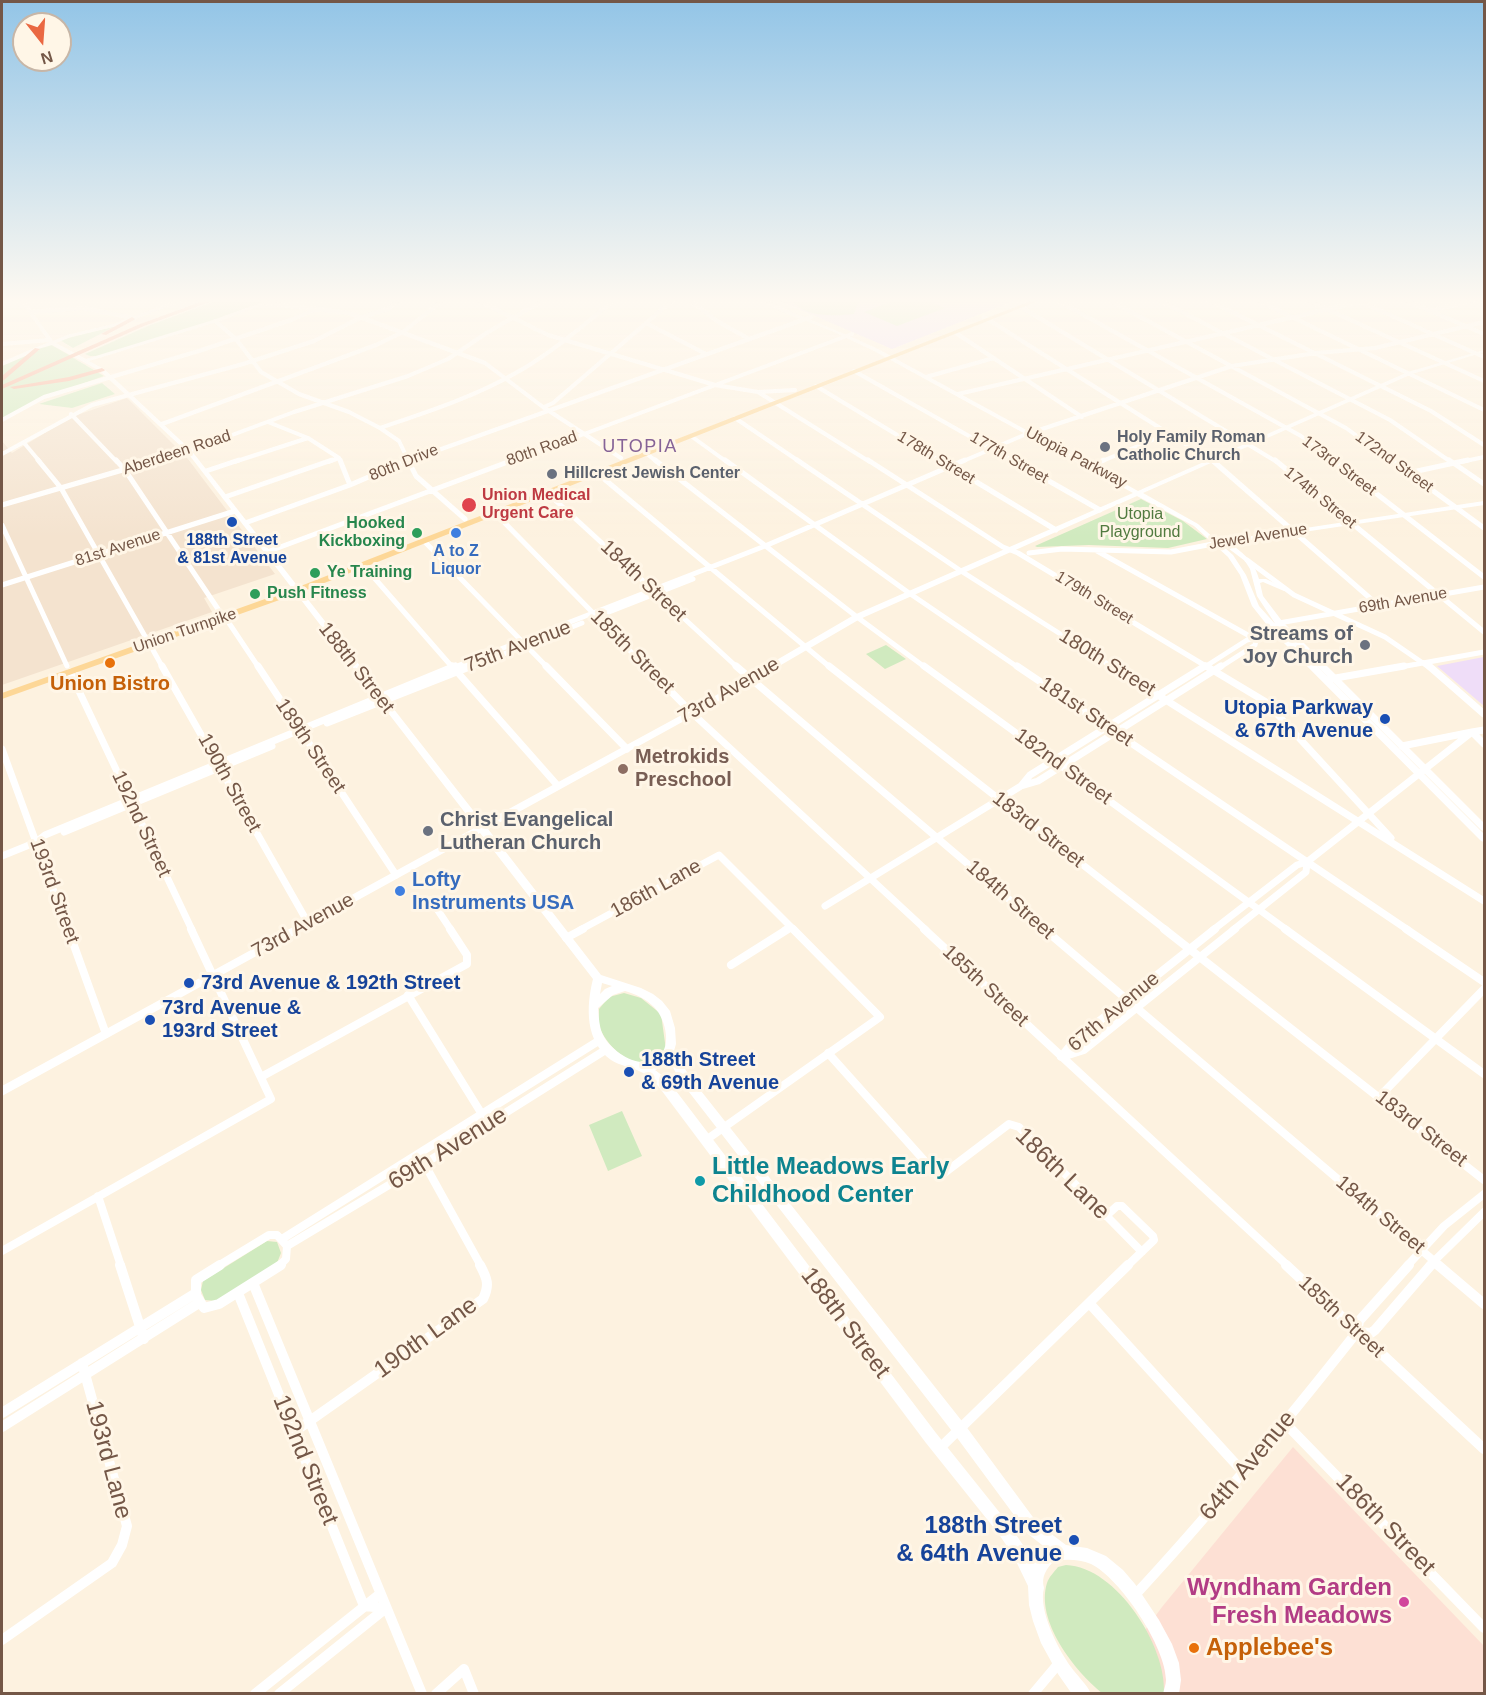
<!DOCTYPE html>
<html>
<head>
<meta charset="utf-8">
<style>
  body { margin:0 }
  #map { position:relative; width:1486px; height:1695px; overflow:hidden; background:#fdf2e0; font-family:Helvetica,sans-serif }
  canvas { display:block }
  .frame { position:absolute; inset:0; border:3px solid #745747; pointer-events:none }
  .north { position:absolute; left:12px; top:12px; width:60px; height:60px; box-sizing:border-box; background:#fff6e7; border:2px solid #c7b6a7; border-radius:50%; rotate:163deg; font-size:16px; font-weight:700; line-height:24px; text-align:center; color:#745747 }
  .north::after { content:''; display:block; margin:auto; width:21px; height:27px; background:#ea6842; clip-path:polygon(50% 0,100% 100%,50% 72%,0 100%) }
</style>
</head>
<body>
<div id="map">
<canvas width="1486" height="1695"></canvas>
<div class="frame"></div>
<div class="north">N</div>
</div>
<script>
const ctx = document.querySelector('canvas').getContext('2d');
ctx.lineJoin = 'round';
function fillPath(path, color) { ctx.fillStyle = color; ctx.fill(path, 'evenodd'); }
function trace(path, color, width, dash) { ctx.strokeStyle = color; ctx.lineWidth = width; ctx.lineCap = dash ? 'butt' : 'round'; ctx.setLineDash(dash || []); ctx.stroke(path); }
function drawText(font, color, halo, rows, align = 'center') {
  ctx.font = font + ' Helvetica,sans-serif'; ctx.lineWidth = 6; ctx.setLineDash([]); ctx.textBaseline = 'middle'; ctx.strokeStyle = halo; ctx.fillStyle = color; for (const [text, x, y, turn = 0] of rows) {
    ctx.save(); ctx.translate(x, y); ctx.rotate((+turn || 0) * Math.PI / 180); ctx.textAlign = isNaN(turn) ? turn : align; if (halo) ctx.strokeText(text, 0, 0); ctx.fillText(text, 0, 0); ctx.restore();
  }
}
const residential = new Path2D(`
  M127,398L188,459L275,574L204,598L212,612L2,685V441L12,453L71,417Z`);
const commercial = new Path2D(`
  M1293,1447L1484,1646V1693L1098,1694L1162,1607Z`);
const education = new Path2D(`
  M778,300H1016L892,349Z
  M1484,657V706L1437,666Z`);
const green = new Path2D(`
  M218,300H269L198,326L99,356H90L85,354L148,326Z
  M792,300H859L854,314C836,316 803,318 792,300Z
  M896,300H926L945,308L897,326L864,312Z
  M116,326L73,348L60,340Z
  M48,343L69,355L91,346L70,356L104,376L42,398L2,421V365Z
  M102,383L115,394L72,408L39,404Z
  M1141,499L1183,521L1207,539L1168,548L1089,545L1037,547L1035,546Z
  M886,645L906,659L885,669L866,654Z
  M624,993L641,998L661,1014L666,1050C663,1053 660,1058 656,1060C634,1072 607,1047 600,1028C598,1022 599,1015 599,1009L609,997Z
  M622,1111L642,1156L608,1171L589,1125Z
  M267,1241L277,1242L281,1253L277,1263L217,1301L205,1300L201,1290L203,1281Z
  M1066,1565C1117,1567 1167,1647 1164,1693H1102C1075,1671 1035,1621 1047,1583C1049,1577 1054,1572 1058,1567Z`);
const streetFar4 = new Path2D(`
  M477,300L548,335L715,385L758,392L795,390
  M689,300L717,321L749,339
  M1057,300L1301,436L1334,462
  M1109,300L1346,428L1393,462
  M1159,300L1390,420L1451,462
  M1208,300L1431,411L1484,445
  M1257,300L1484,410
  M1307,300L1484,381
  M1405,300L1484,334
  M1361,302L1484,357
  M266,303L349,313L485,363L543,407L621,458
  M1021,307L1277,462
  M1430,311L1473,300
  M31,312L83,308L134,318
  M984,317L1214,462
  M215,321L236,339L261,372L299,394L349,412L380,428L399,441L409,462
  M646,323L706,354
  M956,333L1082,417
  M2,344L50,340
  M2,364L37,349
  M854,371L1015,462
  M926,377L994,358
  M816,386L942,462
  M758,392L870,462
  M958,394L1368,300
  M544,407L553,403L673,300
  M71,414L117,462
  M735,418L800,462
  M2,420L44,397L202,350L291,320L318,308
  M268,422L308,438L339,458L341,462
  M162,424L376,345L403,332L443,300
  M380,428C428,412 477,396 521,370C555,350 584,325 614,300
  M691,436L727,462
  M25,444L40,462
  M646,453L657,462
  M2,454L92,405L243,364L314,341L362,317L388,309L398,300
  M152,462L189,451L294,412L408,376L448,359L488,332L544,300
  M234,462L308,438
  M328,462L339,458
  M405,462L811,317
  M509,462L852,334
  M961,462L1024,435L1232,366L1316,353L1375,348L1484,322
  M1100,462L1169,433
  M1461,462L1484,457`);
const streetFar3 = new Path2D(`
  M38,460L61,488L146,638
  M116,460L125,470L220,612
  M340,460L350,485
  M408,460L416,476L465,519
  M655,460L857,617L926,668
  M725,460L909,593L1019,668
  M797,460L961,571L1114,668
  M868,460L1003,547L1018,553L1209,668
  M940,460L1056,530
  M1012,460L1100,510
  M1212,460L1379,606
  M1275,460L1484,632
  M1333,460L1484,577
  M1391,460L1484,528
  M1449,460L1484,484
  M1090,466L1104,460
  M206,471L239,460
  M597,473L831,668
  M1408,473L1468,460
  M542,488L738,668
  M225,497L332,460
  M2,505L157,460
  M495,513L647,668
  M245,523L350,485L408,460
  M2,525L67,666
  M424,541L548,668
  M1097,551L1255,639
  M267,552L513,460
  M1029,553L1062,549L1171,552L1218,543
  M1247,560L1294,595L1385,637L1430,668
  M363,565L453,668
  M2,585L235,511
  M609,612L693,579
  M225,617L259,668
  M149,643L163,668
  M452,668L765,546L965,460
  M468,668L582,623
  M1203,668L1247,640L1265,635L1279,623L1484,587
  M1219,668L1255,645L1256,640
  M1395,668L1484,652`);
const streetFar2 = new Path2D(`
  M162,666L308,923
  M258,666L396,875
  M452,666L558,786
  M546,666L627,749
  M646,666L692,713L926,930
  M736,666L1045,930
  M829,666L1166,930
  M924,666L1287,930
  M1017,666L1408,930
  M1112,666L1484,901
  M1206,666L1266,702L1391,838
  M1429,666L1484,714
  M70,672L192,930
  M1330,679L1404,666
  M327,723L472,666
  M1402,746L1472,732L1484,744
  M2,749L68,930
  M1021,786L1030,775L1205,666
  M64,832L272,746
  M36,842L45,835L455,666
  M2,856L39,841
  M431,900L451,930
  M825,906L1021,786L1038,781L1221,666
  M580,930L719,855L794,930
  M785,930L791,927
  M1213,930L1297,865L1307,862L1472,732L1484,730
  M1233,930L1306,872L1307,862`);
const streetFar1 = new Path2D(`
  M68,929L106,1034
  M924,929L1288,1266
  M1044,929L1440,1266
  M1164,929L1484,1180
  M1285,929L1484,1074
  M1406,929L1484,982
  M566,938L583,929
  M731,965L788,929
  M408,995L488,1124
  M828,1053L939,1177L1009,1124L1019,1127L1142,1252
  M1061,1057L1073,1042L1215,929
  M1062,1057L1084,1050L1235,929
  M261,1077L467,964V955L450,929
  M1379,1097L1484,989
  M706,1140L880,1017L793,929
  M419,1154L481,1266
  M98,1196L121,1266
  M1106,1216L1117,1206H1122L1153,1236L1154,1240L1127,1266
  M282,1239L600,1040
  M287,1246L424,1164L607,1049
  M2,1251L271,1099L191,929
  M218,1266L269,1235H277L287,1246L286,1259L279,1266
  M1407,1266L1444,1226L1484,1194
  M1429,1266L1484,1212`);
const street = new Path2D(`
  M120,1265L144,1339
  M220,1265L196,1280V1295L204,1308L219,1304L281,1265
  M1286,1265L1484,1449
  M1438,1265L1484,1304
  M253,1283L422,1694
  M238,1293L364,1606L386,1608
  M1090,1304L1243,1472
  M1357,1332L1371,1333L1375,1330L1431,1265
  M2,1413L196,1293
  M1285,1423L1484,1628
  M2,1427L199,1303
  M294,1432L483,1299C490,1285 487,1278 480,1265
  M940,1448L1128,1265
  M1135,1595C1213,1511 1286,1422 1357,1332L1359,1321L1409,1265
  M2,1640L112,1563L122,1545L127,1526L82,1363
  M255,1694L380,1594
  M279,1694L386,1608
  M436,1694L464,1669L474,1694
  M1033,1694L1059,1663`);
const secondary = new Path2D(`
  M20,300H24L53,341L67,335L113,324L178,300H184L117,326L71,337L56,343L86,359L213,320L268,300H274L217,322L89,361L104,369L191,450L483,823L689,711L854,615L1133,493L874,351L832,331L780,311L762,300C771,300 779,307 787,310C818,323 848,335 878,349L1138,491L1408,372L1484,350V352L1412,374L1143,493L1198,524L1233,555L1246,575L1259,606L1277,626L1484,834V842L1481,841L1271,630L1252,606L1240,575L1228,557L1194,526L1137,496L860,619L695,715L488,829L601,975L641,988L653,994L662,1001L670,1011L675,1028L676,1044L674,1051L690,1077L965,1425L1038,1524L1066,1545L1087,1548L1106,1556L1123,1570L1135,1584L1159,1620L1172,1644L1179,1663L1181,1680L1179,1694H1163C1164,1689 1166,1684 1166,1680C1166,1647 1120,1578 1091,1564C1079,1559 1066,1559 1054,1561C1046,1569 1041,1577 1044,1588C1038,1610 1058,1649 1071,1667C1077,1676 1087,1684 1091,1694H1072L1058,1674L1041,1643L1033,1621L1029,1605L1028,1586L1013,1555L998,1533L926,1443L659,1087C653,1082 648,1075 641,1072C632,1067 620,1066 611,1060C585,1041 586,1007 593,979L480,833L2,1096V1086L476,827L187,452L100,371L52,345L35,350V348L49,342ZM602,983L612,986L605,989L600,994ZM625,991C636,994 646,999 654,1007C666,1019 674,1051 654,1060C636,1068 611,1051 603,1035C599,1027 599,1017 598,1008L613,995ZM669,1061L682,1083L955,1435L1028,1534L1046,1548L1039,1555L1033,1564L1023,1545L1008,1523L936,1433L667,1079L655,1070L662,1067Z
  M1484,501V505L1230,543C1245,555 1254,561 1259,579H1266L1287,589L1284,591L1263,582L1260,583L1263,596L1282,621L1484,823V831L1481,830L1276,625L1257,596L1250,569L1245,561L1220,542L1221,539L1226,540Z`);
const primary = new Path2D(`
  M1033,300H1041L299,593L2,699V693L293,589Z`);
const highway = new Path2D(`
  M206,300H215L144,326L2,389V385L140,324Z
  M132,317L135,319L134,320L106,335L101,334Z
  M35,348L40,349L4,380L2,381V376Z
  M102,368L105,370L104,371L69,381L14,389L10,387L69,377Z`);
const markers = [
  [1105,447,6,"#6b7280"],
  [552,474,6,"#6b7280"],
  [469,505,8,"#e0444e"],
  [232,522,6,"#1a4fb4"],
  [417,533,6,"#2e9e5b"],
  [456,533,6,"#3f7fe0"],
  [315,573,6,"#2e9e5b"],
  [255,594,6,"#2e9e5b"],
  [1365,645,6,"#6b7280"],
  [110,663,6,"#e8710a"],
  [1385,719,6,"#1a4fb4"],
  [623,769,6,"#8d6e63"],
  [428,831,6,"#6b7280"],
  [400,891,6,"#3f7fe0"],
  [189,983,6,"#1a4fb4"],
  [150,1020,6,"#1a4fb4"],
  [629,1072,6,"#1a4fb4"],
  [700,1181,6,"#0f9aa8"],
  [1074,1540,6,"#1a4fb4"],
  [1404,1602,6,"#d1479c"],
  [1194,1648,6,"#e8710a"]
];
const farWorshipnames = [
  ["Holy Family Roman",1117,438],
  ["Catholic Church",1117,456],
  ["Hillcrest Jewish Center",564,474]
];
const farStreetnames = [
  ["80th Road",542,449,-20],
  ["Aberdeen Road",177,453,-18],
  ["178th Street",936,458,31],
  ["177th Street",1009,458,30],
  ["Utopia Parkway",1076,458,28],
  ["172nd Street",1394,462,36],
  ["80th Drive",404,463,-22],
  ["173rd Street",1339,466,37],
  ["174th Street",1320,498,39],
  ["Jewel Avenue",1258,537,-9],
  ["81st Avenue",118,548,-18],
  ["179th Street",1094,598,31],
  ["69th Avenue",1403,601,-10],
  ["Union Turnpike",185,631,-19]
];
const farHealthnames = [
  ["Union Medical",482,496],
  ["Urgent Care",482,514]
];
const farParknames = [
  ["Utopia",1140,515],
  ["Playground",1140,533]
];
const farLeisurenames = [
  ["Hooked",405,524,"right"],
  ["Kickboxing",405,542,"right"],
  ["Ye Training",327,573],
  ["Push Fitness",267,594]
];
const farTransitnames = [
  ["188th Street",232,541],
  ["& 81st Avenue",232,559]
];
const farShopnames = [
  ["A to Z",456,552],
  ["Liquor",456,570]
];
const farNeighbourhoodnames = [
  ["UTOPIA",640,447]
];
const streetNames = [
  ["184th Street",643,581,43],
  ["75th Avenue",518,647,-21],
  ["185th Street",632,652,45],
  ["180th Street",1107,663,32],
  ["188th Street",356,668,52],
  ["73rd Avenue",729,691,-30],
  ["181st Street",1086,712,34],
  ["189th Street",310,746,56],
  ["182nd Street",1063,767,36],
  ["190th Street",229,783,61],
  ["192nd Street",141,824,65],
  ["183rd Street",1038,830,38],
  ["186th Lane",656,889,-29],
  ["193rd Street",54,891,70],
  ["184th Street",1010,900,41],
  ["73rd Avenue",303,926,-29],
  ["185th Street",985,986,43],
  ["67th Avenue",1114,1012,-40],
  ["183rd Street",1421,1129,38],
  ["184th Street",1380,1215,40],
  ["185th Street",1341,1317,43]
];
const worshipNames = [
  ["Streams of",1353,634],
  ["Joy Church",1353,657],
  ["Christ Evangelical",440,820,"left"],
  ["Lutheran Church",440,843,"left"]
];
const foodNames = [
  ["Union Bistro",110,684]
];
const transitNames = [
  ["Utopia Parkway",1373,708,"right"],
  ["& 67th Avenue",1373,731,"right"],
  ["73rd Avenue & 192th Street",201,983],
  ["73rd Avenue &",162,1008],
  ["193rd Street",162,1031],
  ["188th Street",641,1060],
  ["& 69th Avenue",641,1083]
];
const educationNames = [
  ["Metrokids",635,757],
  ["Preschool",635,780]
];
const shopNames = [
  ["Lofty",412,880],
  ["Instruments USA",412,903]
];
const nearStreetnames = [
  ["69th Avenue",448,1149,-32],
  ["186th Lane",1062,1174,44],
  ["188th Street",845,1323,53],
  ["190th Lane",426,1338,-36],
  ["193rd Lane",108,1460,75],
  ["192nd Street",305,1460,68],
  ["64th Avenue",1248,1466,-50],
  ["186th Street",1385,1525,46]
];
const nearCulturenames = [
  ["Little Meadows Early",712,1167],
  ["Childhood Center",712,1195]
];
const nearTransitnames = [
  ["188th Street",1062,1526],
  ["& 64th Avenue",1062,1554]
];
const nearHotelnames = [
  ["Wyndham Garden",1392,1588],
  ["Fresh Meadows",1392,1616]
];
const nearFoodnames = [
  ["Applebee's",1206,1648]
];
fillPath(residential, '#f4e3cf');
fillPath(commercial, '#fde0d4');
fillPath(education, '#efddf8');
fillPath(green, '#d0eabf');
trace(streetFar4, '#fff', 4);
trace(streetFar3, '#fff', 5);
trace(streetFar2, '#fff', 7);
trace(streetFar1, '#fff', 8);
trace(street, '#fff', 10);
fillPath(secondary, '#fff');
fillPath(primary, '#fdd797');
fillPath(highway, '#f8af96');
const sky = ctx.createLinearGradient(0, 0, 0, 537);
sky.addColorStop(0, '#93c5e7');
sky.addColorStop(0.56, '#fef9f1');
sky.addColorStop(1, '#fef9f100');
ctx.fillStyle = sky;
ctx.fillRect(0, 0, 1486, 537);
for (const [x, y, r, color] of markers) { const dot = new Path2D(); dot.arc(x, y, r, 0, 2 * Math.PI); ctx.fillStyle = color; ctx.fill(dot); trace(dot, '#fff6e7', 2); }
drawText('bold 16px', '#5b616d', '#fff6e7', farWorshipnames, 'left');
drawText('16px', '#745747', '#fff6e7', farStreetnames);
drawText('bold 16px', '#be3a42', '#fff6e7', farHealthnames, 'left');
drawText('16px', '#517a3f', '#fff6e7', farParknames);
drawText('bold 16px', '#27864d', '#fff6e7', farLeisurenames, 'left');
drawText('bold 16px', '#164399', '#fff6e7', farTransitnames);
drawText('bold 16px', '#366cbe', '#fff6e7', farShopnames);
ctx.letterSpacing = '1.5px';
drawText('18px', '#866397', '#fff6e7', farNeighbourhoodnames);
ctx.letterSpacing = '0px';
drawText('20px', '#745747', '#fff6e7', streetNames);
drawText('bold 20px', '#5b616d', '#fff6e7', worshipNames, 'right');
drawText('bold 20px', '#c56008', '#fff6e7', foodNames);
drawText('bold 20px', '#164399', '#fff6e7', transitNames, 'left');
drawText('bold 20px', '#785e54', '#fff6e7', educationNames, 'left');
drawText('bold 20px', '#366cbe', '#fff6e7', shopNames, 'left');
drawText('24px', '#745747', '#fff6e7', nearStreetnames);
drawText('bold 24px', '#0d838f', '#fff6e7', nearCulturenames, 'left');
drawText('bold 24px', '#164399', '#fff6e7', nearTransitnames, 'right');
drawText('bold 24px', '#b23c85', '#fff6e7', nearHotelnames, 'right');
drawText('bold 24px', '#c56008', '#fff6e7', nearFoodnames, 'left');
</script>
</body>
</html>
